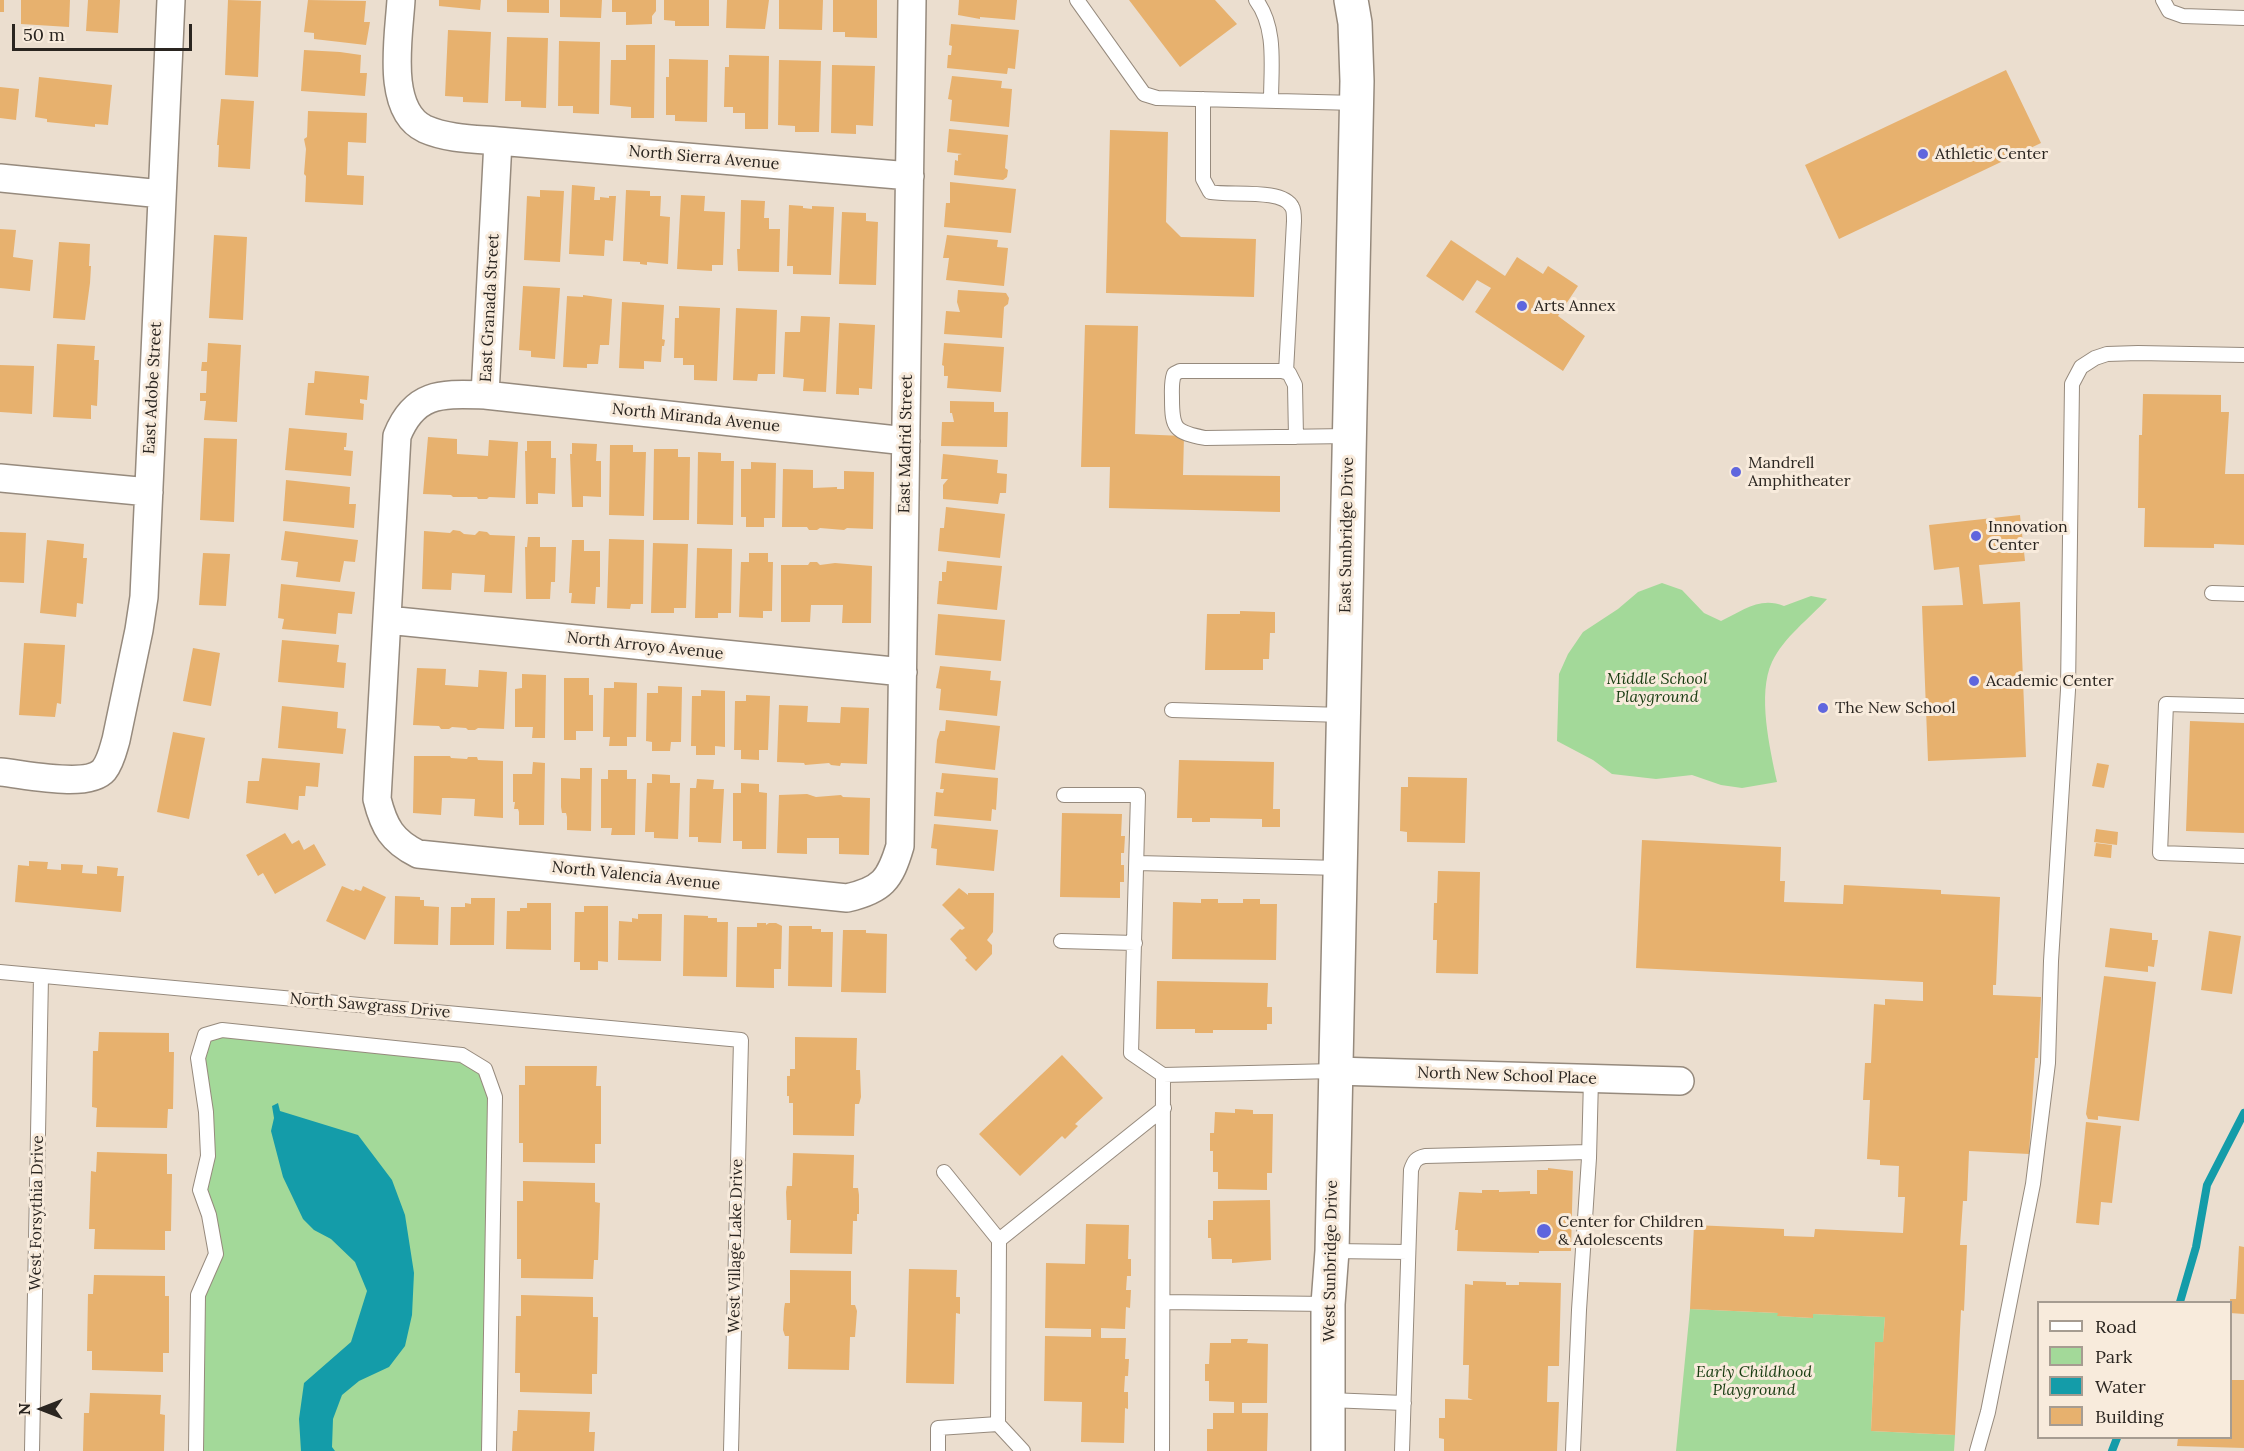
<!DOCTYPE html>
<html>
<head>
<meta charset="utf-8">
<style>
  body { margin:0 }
  #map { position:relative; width:2244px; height:1451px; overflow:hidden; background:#ebdecf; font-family:Lora,serif }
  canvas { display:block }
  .legend { position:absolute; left:2037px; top:1301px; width:195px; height:138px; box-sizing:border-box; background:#f8ebdc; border:2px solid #a69c91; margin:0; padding:8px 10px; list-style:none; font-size:18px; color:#2a2520 }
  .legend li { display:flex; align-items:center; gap:12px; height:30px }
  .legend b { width:30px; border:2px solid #a69c91 }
  .north { position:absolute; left:12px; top:1379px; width:60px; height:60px; -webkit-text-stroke:4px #f8ebdc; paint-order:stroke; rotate:270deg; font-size:16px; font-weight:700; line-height:24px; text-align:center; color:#2a2520 }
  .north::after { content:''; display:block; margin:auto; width:21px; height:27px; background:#2a2520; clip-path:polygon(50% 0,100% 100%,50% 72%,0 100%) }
  .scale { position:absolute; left:12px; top:24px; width:180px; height:27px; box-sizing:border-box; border:3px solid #2a2520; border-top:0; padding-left:8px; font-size:18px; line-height:21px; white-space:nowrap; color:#2a2520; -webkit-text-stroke:4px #f8ebdc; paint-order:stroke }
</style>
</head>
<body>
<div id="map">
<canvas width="2244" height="1451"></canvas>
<ul class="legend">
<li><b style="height:8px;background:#fff"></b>Road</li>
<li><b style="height:16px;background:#a3d999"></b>Park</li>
<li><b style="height:16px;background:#149ca9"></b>Water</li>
<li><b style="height:16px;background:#e7b16e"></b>Building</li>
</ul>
<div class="north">N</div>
<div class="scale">50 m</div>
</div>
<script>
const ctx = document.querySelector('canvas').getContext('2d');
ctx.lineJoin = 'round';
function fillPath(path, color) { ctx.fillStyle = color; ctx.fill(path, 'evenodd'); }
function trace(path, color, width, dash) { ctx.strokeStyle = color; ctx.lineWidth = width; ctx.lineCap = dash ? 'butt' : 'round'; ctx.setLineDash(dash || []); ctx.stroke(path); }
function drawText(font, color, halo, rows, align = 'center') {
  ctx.font = font + ' Lora,serif'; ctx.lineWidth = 6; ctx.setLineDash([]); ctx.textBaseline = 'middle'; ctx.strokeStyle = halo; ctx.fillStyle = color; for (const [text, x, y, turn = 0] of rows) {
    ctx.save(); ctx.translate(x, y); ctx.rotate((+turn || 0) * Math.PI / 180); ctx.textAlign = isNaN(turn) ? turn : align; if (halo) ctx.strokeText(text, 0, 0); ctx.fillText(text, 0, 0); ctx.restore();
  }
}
const green = new Path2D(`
  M1662,583L1682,590L1704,613L1721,621C1742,611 1760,596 1784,606L1811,596L1827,599C1809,619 1784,637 1772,662C1757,694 1770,749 1777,782L1742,788L1721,785L1692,775L1656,779L1612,774L1593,760L1557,741L1559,674L1568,654L1583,632L1618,609L1638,592Z
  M205,1035L462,1055L485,1069L495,1097L486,1451H196L198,1295L216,1254L200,1190L208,1156L198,1058Z
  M1690,1309L1778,1313V1316L1812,1318L1813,1314L1885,1317L1883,1342H1875L1871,1431L1955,1435L1954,1451H1676Z`);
const water = new Path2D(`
  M278,1103L280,1111L358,1135L392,1180L405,1215L414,1273L412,1315L405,1346L389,1367L359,1381L342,1395L333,1419L332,1447L335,1451H301L299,1419L304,1383L351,1342L367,1291L355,1262L331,1239L314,1230L303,1219L283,1177L271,1131L274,1118L272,1106Z`);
const stream = new Path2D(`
  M2180,1302L2196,1247L2207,1185L2244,1113
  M2112,1451L2117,1438`);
const building = new Path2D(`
  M0,0H4V12H0Z
  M21,0H70L69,27L21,24Z
  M88,0H120L118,33L86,31Z
  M228,0L261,1L258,77L225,75Z
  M308,0L366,1L364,22H370L366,45L314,39V33L304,32Z
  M439,0H481L480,10L439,6Z
  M507,0H549V13L507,12Z
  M560,0H602L601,18L560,17Z
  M612,0H656V11L652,16V24L626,25V12H612Z
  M664,0H709V26H675V21L664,20Z
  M727,0H769L765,29L726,28Z
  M779,0H823L822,30L779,29Z
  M833,0H877V38L845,37V32H833Z
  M959,0H1017L1015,20L980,17V19L958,15Z
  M1129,0H1215L1237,24L1180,67Z
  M951,24L1019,30L1015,69L1008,68L1007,74L947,68L948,55H951L952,46L949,45Z
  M448,30L491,32L488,103L463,102V97L445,96Z
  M507,37L548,38L546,108L521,107V101H505Z
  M559,41L600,42L599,114L573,113V106H558Z
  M626,45H655L654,118H631V107L610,105L611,60H626Z
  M304,50L340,52L361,55L360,73H367L365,96L301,91Z
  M729,55L769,56L768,129H745V113H733V107H724L725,67H729Z
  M669,59L708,60L707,122L675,121V115H666V77H669Z
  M779,60L821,61L819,132H795V126L778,125Z
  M832,65L875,66L873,126L856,125V134L831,133Z
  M2006,70L2041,143L1839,239L1805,165Z
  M952,76L1002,81L1001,88L1012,89L1009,127L950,121L952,100L948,99Z
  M39,77L112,85L108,125L95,124V127L47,122V119L35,117Z
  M0,87L19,89L16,120L0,118Z
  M221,99L254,101L250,169L218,167L219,145H217Z
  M308,111L367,113L366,143L348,142L347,175L364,176L363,205L305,202L306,176L304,174L306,149L304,139L307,137Z
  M949,129L1008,135L1005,168L1008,170L1007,177L1003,180L954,175L955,160L958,161V155L962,154L947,152Z
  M1110,130L1168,132L1166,222L1181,237L1256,239L1254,297L1106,293Z
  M950,182L1016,189L1011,233L944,227L946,203H950Z
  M572,185L595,187L594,200H600V197L609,198V196H616L613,241L605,240L604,256L569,254Z
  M540,190L564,191L560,262L524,260L527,196L540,197Z
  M626,190L650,191V196H661L660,216L670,217L668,264L647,262V265L640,264V262L623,261Z
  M681,195L705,196L704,211L725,212L723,265H712V271L677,269Z
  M741,200L765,201L764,218H769V229H780L779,272L738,271L737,249H740Z
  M789,205L803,206V208L812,209V206L834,207L831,275L793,274V266H787Z
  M842,212L866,213V221L878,222L876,285L839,284Z
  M0,229L16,230L13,257L33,260L30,291L0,288Z
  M214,235L247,237L243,320L209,318Z
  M947,235L998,240L997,247L1008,248L1004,286L946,280L949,258H943Z
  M1451,240L1505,276L1517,257L1543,274L1548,266L1578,286L1558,316L1585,336L1563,371L1475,312L1491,288L1477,280L1463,301L1426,276Z
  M59,242L90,244L89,266H91L90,283L85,320L53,318Z
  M523,286L560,288L555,359L531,357V351L519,350Z
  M958,290L1006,293L1009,298L1008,304L1004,307L1002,338L944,334L946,311L960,312L957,302Z
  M583,295L612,299L609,345H600L598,364H587V368L563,367L567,296L583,297Z
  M622,302L664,305L662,339L665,340L664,346H662L661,362L644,361V369L619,368Z
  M679,306L720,308L717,381L694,380V365H683V358H674L675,318H679Z
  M736,308L777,310L775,374H758L757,381L733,380Z
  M801,316L830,317L826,392L803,391L804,379L783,377L785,332H800Z
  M839,323L875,325L872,389L859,388V395L836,394Z
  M1085,325L1138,326L1135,434L1184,436L1183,475L1280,476V512L1109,508L1110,467H1081Z
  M208,343L241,345L237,422L204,420L206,401H200V393H206L207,371H201L202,362H207Z
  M944,343L1004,347L1001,392L947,388L948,376H944V366L942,365Z
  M57,344L95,346L94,360H99L97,406L91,405V419L53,417Z
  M0,365L34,366L32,414L0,412Z
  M315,371L369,376L367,400L360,399V403L364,404L363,420L305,415L308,383H314Z
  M2143,394L2221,395V412H2229L2225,474H2244V545L2214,544V548L2144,547L2145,508H2138L2139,435H2142Z
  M950,401L994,402V412H1008L1007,447L941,446L942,422H954L952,413H950Z
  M289,428L347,433L346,447H344V450L353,451L351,476L285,470Z
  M428,437L457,439V454L488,456L489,440L518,442L515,498L489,497L487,499H478L477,497H453L451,495L423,494Z
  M204,438L237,439L234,522L200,520Z
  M527,441H551V458H556L555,494L538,493V504H526L525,451H527Z
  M572,443L597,444L596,461H601V497L583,496V507H572L570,454H572Z
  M610,445H633V452H646L644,516L609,515Z
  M654,449H678V457H690L689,520H653Z
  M698,452L721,453V461H734L733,525L697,524Z
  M943,454L998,460L997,473L1007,474L1006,493H1000L998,504L943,499V485L948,479H941Z
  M751,462L776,463L775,518H764V527H746V517H741V469H751Z
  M783,469L813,470V488L837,487V489H844V471L874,472L873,529L847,528L844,530L820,528L817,530H809L807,527H782Z
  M286,480L350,487L349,504H356L354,528L283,521Z
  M946,507L1005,514L1000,558L938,551L940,528H944Z
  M2020,515L2025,561L1979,565L1983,604L2020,602L2026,757L1928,761L1922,606L1963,605L1959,567L1934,570L1929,525Z
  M453,530L460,531L464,534L475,535L479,531L487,532L490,535L515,536L512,593L484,592L485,575L452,573L451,590L422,589L424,531L450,533Z
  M285,531L358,540L355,562L344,561L340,582L296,577L298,562L281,560Z
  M0,532L26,533L24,583L0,582Z
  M528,537H540V547H556L555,582H551L550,599H526L525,547H527Z
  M609,539L644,540L643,604H631L630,609L607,608Z
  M47,540L84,544L83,558H87L83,604L77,603L76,617L40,613Z
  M572,540H584V551H600V587H596L595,604L571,603L572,593H569Z
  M653,543L688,544L686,608H674V613H651Z
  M697,548L732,549L731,613H718V618H695Z
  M203,553L230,554L226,606L199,605Z
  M749,553H768V562H773L772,611H763V618L739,617L741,562H749Z
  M947,561L1002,566L997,610L937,604L939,581H942V572H946Z
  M810,562H817L820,565L835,563L872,566L871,623H842L843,605H811L810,622H781V565H808Z
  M281,584L355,592L352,614L338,613L336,634L282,629L284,619L278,618Z
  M1240,611L1275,612V633H1270L1269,659H1263V670H1205L1207,614H1240Z
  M938,614L1005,620L1001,661L935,655Z
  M282,640L339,645L337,662L346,663L344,688L278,682Z
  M24,643L65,645L61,704L57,703L55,717L19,715Z
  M193,648L220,653L211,706L183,701Z
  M940,666L991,671L990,680L1001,681L997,716L939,710L941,689L936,688Z
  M417,668L446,669L445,685L478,687L479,670L507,672L504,729L478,728L475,730H468L466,728L452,727L449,729H441L439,726L413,725Z
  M522,674L546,675L545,738H532L533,727H515V689L522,688Z
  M564,678H589V695H593V731H576V740H564Z
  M614,682L637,683L636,737H627V746H609L610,737H603L604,688H614Z
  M658,686L682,687L681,742H671L670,751H652V742L646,741L647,693H658Z
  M701,690L725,691V747L715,746V755H696V746H691L692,696H701Z
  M746,695L770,696L768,750H759V760L741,759V750H734L735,701H746Z
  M779,705L808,706L807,722L840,723L841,707L869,708L867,764L841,763L840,766L831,765L829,763L805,765L804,763L777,762Z
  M282,706L338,712L337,728L346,729L343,754L278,748Z
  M946,720L1000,726L995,770L935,763L937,740L940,731H945Z
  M2190,721L2244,723V833L2186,831Z
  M173,732L205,738L189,819L157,812Z
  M414,756H450L451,758L467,759L468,757H477L478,760L503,761V818L474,816L475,799L451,798H442L441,815L413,813Z
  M262,758L320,763L318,787L306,786L305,796H299L298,810L246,803L248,781H259Z
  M1179,760L1274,762L1273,809H1280V827H1262V819L1210,818V822H1192V818H1177Z
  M533,762L545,763L544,825H519V812L518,809H514L515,802H513V774H532Z
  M2097,763L2109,765L2104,788L2092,786Z
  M580,768H592L591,831L567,830V817L566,813H562L561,807V778L580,779Z
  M608,770H627V779H636L635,835H611L612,828H601V779H608Z
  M942,773L998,778L996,810L992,809L991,821L934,816L936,792L943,793L944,789H940Z
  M652,774L670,775V783H680L678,839L654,838V832H645L647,783H652Z
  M1408,777L1467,778L1465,843L1407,842V832L1400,831L1401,787H1408Z
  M697,779L714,780L713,789H724L721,843L698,842V837H689L690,788H696Z
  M741,783L759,784V792L767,793L766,849H742V841H733V793H741Z
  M807,794L816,797L841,795L843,797L870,798L869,855L839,854V838H807V854L777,853L779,795Z
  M1062,813L1122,814L1121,836H1125L1124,853H1121V865H1124V882H1120V898L1060,897Z
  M934,824L998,830L994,871L936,865L937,849L931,848Z
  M2096,829L2118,832L2117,845L2094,842Z
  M285,833L292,844L299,840L304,850L314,844L326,865L275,894L263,873L258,876L246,855Z
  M1642,840L1781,847L1780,881H1785L1784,902L1843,904L1844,885L1941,890V894L2000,897L1996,985H1993V995L2041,997L2038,1058H2035L2029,1154L1969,1151L1967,1201H1963L1960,1245H1967L1964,1311L1961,1310L1955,1435L1871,1431L1875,1342H1883L1885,1317L1813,1314V1318L1777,1316L1778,1313L1690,1309L1694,1225L1784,1229V1236L1814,1237L1815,1229L1903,1233L1905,1197H1898L1899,1166L1880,1165V1160L1867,1159L1870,1100H1863L1865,1063H1871L1874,1004L1885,1005V999L1923,1001V982L1636,968Z
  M2096,843L2112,845L2111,858L2094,856Z
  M29,861L48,862L47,869L61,870V864L83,865L82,873L97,874V866L118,868L117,876H124L121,912L15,902L18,865L29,866Z
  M1438,871L1480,872L1478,974L1436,973L1437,940H1433L1434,903H1437Z
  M342,886L354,891L355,889L361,891L363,886L386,897L365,940L326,921Z
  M959,888L968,895V893H994L993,932L987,940L992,945V954L976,971L965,960L967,958L950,939L960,929L962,930L965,928L942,905Z
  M395,896L420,897V900H424V906L439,907L438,945L394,944Z
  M471,898H495L494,945H450L451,907H465V903L471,904Z
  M1201,899H1218V903H1243V899H1260V904H1277L1276,960L1172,959L1173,902L1201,903Z
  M527,903H551V950L506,949L507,911H520V908H527Z
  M584,906H608V962L598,961V970H580V962H574L575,912H584Z
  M638,914H662L661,961L618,960L619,921L632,922V918L638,919Z
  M684,915L708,916V918H717V922H728L727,977L683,976Z
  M757,923H766V925L769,923H776L782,926L781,969H774V988L736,987L737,927H757Z
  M789,926H812V929H821V932H833L832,987L788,986Z
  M2110,928L2152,933V940H2158L2154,967L2148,966V972L2105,967Z
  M843,930H866V933L887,934L886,993L841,992Z
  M2209,931L2241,936L2232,994L2201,990Z
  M2104,976L2156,982L2139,1121L2098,1116V1120L2088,1119L2086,1114Z
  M1157,981L1268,983L1267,1007H1272V1024H1267V1030H1213V1033H1195V1029H1156Z
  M99,1032L169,1033V1052H174L173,1109H168L167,1128L96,1127L97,1108L92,1107L93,1051H98Z
  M795,1037L857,1038L856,1070H860L861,1097L859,1104H855L854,1136L793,1135V1103H789V1096H787V1076H790V1069H795Z
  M1062,1055L1103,1098L1075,1124L1078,1126L1065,1139L1062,1136L1020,1176L979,1134Z
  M525,1066H597L596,1086H601V1144H595V1163L523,1162V1143H519V1085H525Z
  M1235,1109L1253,1110V1114H1273L1272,1173H1267V1190L1218,1189V1172H1213V1151H1210V1133H1214L1215,1112L1235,1113Z
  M2086,1122L2121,1126L2112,1203L2101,1202L2099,1225L2076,1223Z
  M97,1152L167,1154V1174H172L171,1231H165V1250L94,1249L95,1229H89L91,1171L96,1172Z
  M793,1153L854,1155L853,1188H858L859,1195V1214H857V1221H853L852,1254L790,1253L791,1220H787L786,1192L787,1186H792Z
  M1548,1168L1573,1171L1571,1251H1539V1253L1457,1251L1458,1230H1455L1459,1192L1482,1193V1190H1499V1192L1530,1191V1194H1537V1170H1548Z
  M523,1181L595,1183V1202L600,1203L598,1260H594L593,1279L521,1278V1259H517V1201H523Z
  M1270,1200L1271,1260L1232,1263V1259H1212L1211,1238H1208V1220H1213V1201Z
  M1086,1224L1129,1225L1128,1259H1131V1276H1127L1126,1290H1131L1130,1308L1126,1307L1125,1329L1101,1328V1338H1126L1125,1359H1129L1128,1376H1125L1124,1392H1128V1409L1125,1408L1124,1443L1081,1442L1082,1402L1044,1401L1045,1336L1091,1337V1329L1045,1328L1046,1263L1085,1264Z
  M2239,1246L2244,1247V1314L2230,1313V1299H2236Z
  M909,1269L957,1270L956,1297H960V1314L956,1313L954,1384L906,1383Z
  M790,1270L851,1271V1305H855L857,1311L855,1337H850L849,1370L788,1369L789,1336H785L783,1330L784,1309L785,1303H790Z
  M94,1275L165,1276V1296H169V1353H163V1372L92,1370V1351H87L88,1294H93Z
  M1473,1281L1506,1282V1285H1519V1282L1561,1283L1559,1366H1548L1547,1402H1559L1557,1451H1444V1439L1439,1438V1418H1445V1399L1473,1400L1468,1398L1469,1365H1463L1465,1284L1473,1285Z
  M521,1295L593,1297V1317H598L597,1374H592V1394L520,1392V1373H515L516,1316H521Z
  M1231,1339H1248L1247,1343L1268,1344L1267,1403H1242V1413H1268L1267,1451H1207V1429H1213V1413H1234V1402L1209,1401V1381H1205V1364H1209L1210,1343H1231Z
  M2230,1380H2244V1448L2177,1446L2178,1438H2230Z
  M90,1393L161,1395L160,1414L165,1415L164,1451H83L84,1413H89Z
  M518,1410L590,1412L589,1432H595L594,1451H512L513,1431H517Z`);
const lane = new Path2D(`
  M1077,0L1144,94L1157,98L1357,103
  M1256,0C1277,28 1271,67 1271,101
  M2163,0L2169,11L2183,16L2244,18
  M1203,99V179L1210,192C1230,196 1283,188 1292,207C1294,210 1294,217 1294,221L1286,372
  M1296,437L1295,385L1289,373L1282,371H1180L1174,374C1171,383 1172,390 1172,399C1172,429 1175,432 1205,438L1349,436
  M2212,593L2244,594
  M2244,706L2166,704L2160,853L2244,856
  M1172,710L1343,715
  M1064,795H1138L1131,1053L1163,1075
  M1137,863L1340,868
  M1061,941L1135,943
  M0,972L741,1040L731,1451
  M944,1172L999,1240
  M1333,1251L1408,1252
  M1163,1302L1328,1304
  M1329,1400L1404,1403
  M32,1451L41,976
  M196,1451L198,1295L216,1254L209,1215L200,1190L208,1156L206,1112L198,1058L205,1035L222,1030L462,1055L485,1069L495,1097L489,1451
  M938,1451V1428L998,1424
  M1023,1451L998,1424L999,1240L1164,1108
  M1162,1451L1163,1075L1335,1071
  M1402,1451L1411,1170C1414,1161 1416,1158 1425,1156L1589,1152
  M1573,1451L1579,1310L1589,1158L1591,1079
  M1977,1451L1988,1412L2033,1184L2048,1063L2051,961L2068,690L2072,384L2081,367L2095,358L2107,354L2138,353L2244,355`);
const street = new Path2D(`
  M401,0C399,36 385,110 425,129C448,139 474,139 498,141L485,395C443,394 415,391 397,436L377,799C384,827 392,841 418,854L847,898C882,890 890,880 900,846L912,0
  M498,141L910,176
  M0,178L162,194
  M485,395L906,441
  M0,478L149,492
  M387,620L903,672
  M0,772C23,774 88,789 104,770C111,761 113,750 116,740L139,630L144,597L171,0
  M1335,1071L1680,1081`);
const secondary = new Path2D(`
  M1328,1451V1304L1332,1251L1357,81L1355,23L1351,0`);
const markers = [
  [1923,154,6,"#5f66de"],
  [1522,306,6,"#5f66de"],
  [1736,472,6,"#5f66de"],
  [1976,536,6,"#5f66de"],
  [1974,681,6,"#5f66de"],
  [1823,708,6,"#5f66de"],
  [1544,1231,8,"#5f66de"]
];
const poiNames = [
  ["Athletic Center",1935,154],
  ["Arts Annex",1534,306],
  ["Mandrell",1748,463],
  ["Amphitheater",1748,481],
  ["Innovation",1988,527],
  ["Center",1988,545],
  ["Academic Center",1986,681],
  ["The New School",1835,708],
  ["Center for Children",1558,1222],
  ["& Adolescents",1558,1240]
];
const streetNames = [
  ["North Sierra Avenue",704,158,5],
  ["East Granada Street",490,308,-87],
  ["East Adobe Street",153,388,-87],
  ["North Miranda Avenue",696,418,6],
  ["East Madrid Street",906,444,-89],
  ["East Sunbridge Drive",1347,535,-89],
  ["North Arroyo Avenue",645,646,6],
  ["North Valencia Avenue",636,876,6],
  ["North Sawgrass Drive",370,1006,5],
  ["North New School Place",1507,1076,2],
  ["West Forsythia Drive",37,1213,-89],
  ["West Village Lake Drive",736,1246,-89],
  ["West Sunbridge Drive",1331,1261,-89]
];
const parkNames = [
  ["Middle School",1657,679],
  ["Playground",1657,697],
  ["Early Childhood",1754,1372],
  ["Playground",1754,1390]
];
fillPath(green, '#a3d999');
fillPath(water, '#149ca9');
trace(stream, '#149ca9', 8);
fillPath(building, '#e7b16e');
trace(lane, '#968a7d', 16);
trace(street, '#968a7d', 30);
trace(secondary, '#968a7d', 36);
trace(lane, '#fff', 14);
trace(street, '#fff', 27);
trace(secondary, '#fff', 33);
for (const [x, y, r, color] of markers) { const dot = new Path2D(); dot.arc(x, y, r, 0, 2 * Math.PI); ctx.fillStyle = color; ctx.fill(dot); trace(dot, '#f8ebdc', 2); }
drawText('16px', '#2a2520', '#f8ebdc', poiNames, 'left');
drawText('16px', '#2a2520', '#f8ebdc', streetNames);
drawText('italic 16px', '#173b10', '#f8ebdc', parkNames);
</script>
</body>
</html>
